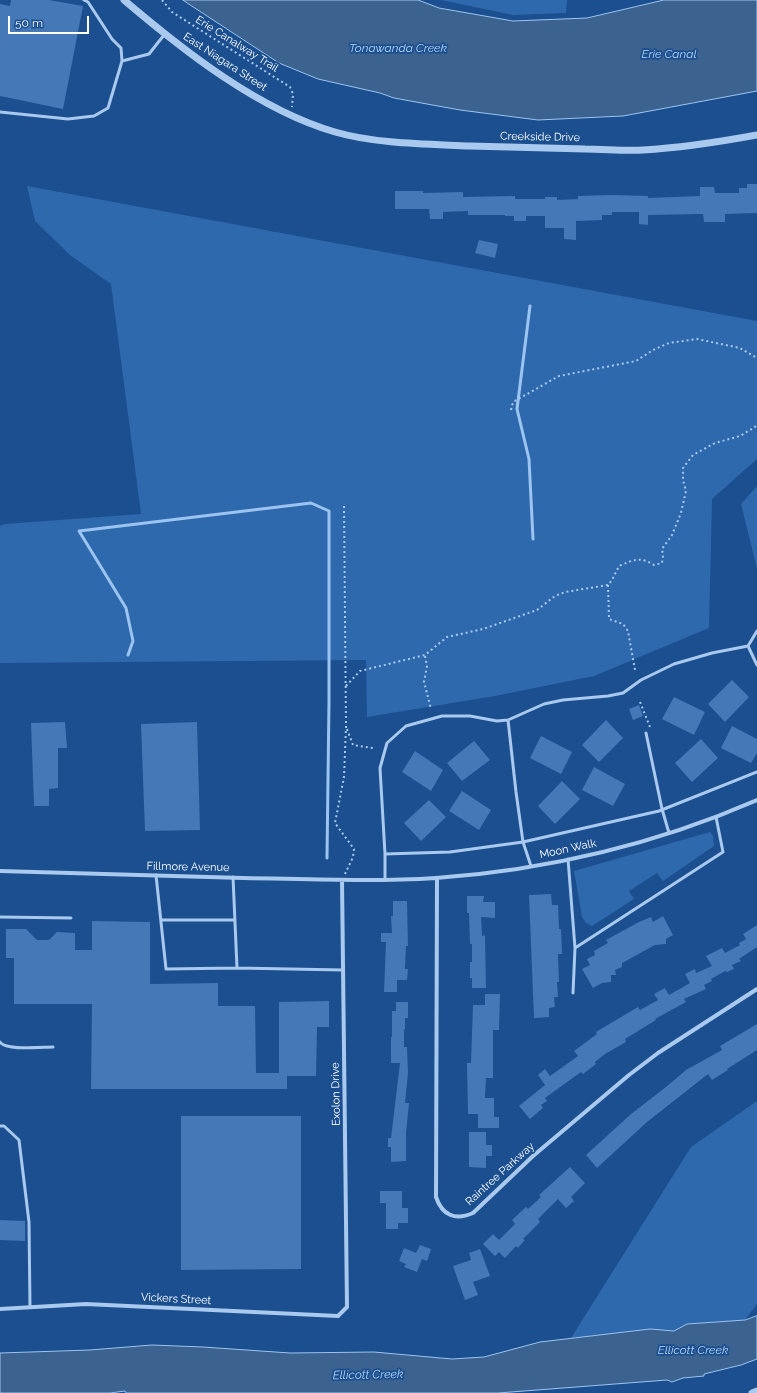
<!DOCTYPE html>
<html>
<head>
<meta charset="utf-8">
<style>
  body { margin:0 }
  #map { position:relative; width:757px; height:1393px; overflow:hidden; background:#1b4f8f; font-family:Raleway,sans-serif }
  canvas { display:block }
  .scale { position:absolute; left:8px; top:16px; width:81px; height:18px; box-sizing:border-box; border:2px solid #fff; border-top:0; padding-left:5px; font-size:12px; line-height:14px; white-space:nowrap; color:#fff; -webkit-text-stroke:3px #1b4f8f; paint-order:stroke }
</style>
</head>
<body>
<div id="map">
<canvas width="757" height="1393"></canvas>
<div class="scale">50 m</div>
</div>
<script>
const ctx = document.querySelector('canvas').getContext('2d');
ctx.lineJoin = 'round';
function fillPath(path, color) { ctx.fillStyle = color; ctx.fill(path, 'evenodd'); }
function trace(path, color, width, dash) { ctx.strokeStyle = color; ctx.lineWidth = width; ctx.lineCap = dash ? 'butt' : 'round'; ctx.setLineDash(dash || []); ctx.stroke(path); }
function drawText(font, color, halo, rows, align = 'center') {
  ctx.font = font + ' Raleway,sans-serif'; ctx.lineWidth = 3.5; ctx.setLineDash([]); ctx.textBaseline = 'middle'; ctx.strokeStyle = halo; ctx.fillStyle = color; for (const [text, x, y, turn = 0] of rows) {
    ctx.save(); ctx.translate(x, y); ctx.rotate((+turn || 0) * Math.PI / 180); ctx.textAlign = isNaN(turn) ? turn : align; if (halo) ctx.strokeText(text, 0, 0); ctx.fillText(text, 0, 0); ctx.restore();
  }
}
const green = new Path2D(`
  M441,0H567L566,13L513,15Z
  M27,186L757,321V459L712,499L709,628L594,676L495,696L367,717L366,660L0,663V526L5,524L141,514L111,284L70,255L35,221Z
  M757,486V569L741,504Z
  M710,832L713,836L714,846L663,881L657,873L629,891L634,899L592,926L586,923L582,917L574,871Z
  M757,1101V1304L745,1320L687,1324L674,1331L650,1329L571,1338L691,1147Z`);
const water = new Path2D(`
  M183,0H418L439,8L513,21L587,18L664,0H757V91L623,116L538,120L460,110L394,98L380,93L318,79L279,63Z
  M757,1316V1359L741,1365L704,1374V1376L683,1378L672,1382L667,1380L498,1393H126L125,1391L110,1393H0V1353L90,1350L152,1345L203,1347L290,1353L374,1352L452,1359L484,1357L540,1342L650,1329L674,1331L687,1324L745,1320Z`);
const stream = new Path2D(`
  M530,306L517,409L529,459L533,539
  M128,655L133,641L126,608L79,531L311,503L329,511V701L327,858`);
const building = new Path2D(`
  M11,0H49L83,6L63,109L0,96V4L10,6Z
  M747,184H757V213L725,214V222H704L703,214L648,215V225L639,224V212H612V215H602V220L576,221V240L564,239V228H545V216H526V221H514V216H505V215H468V211L443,212V219H430L429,209H395V191H423V193L463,192V197L515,196V199H545V197H557V200L578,199V196L612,195L648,196V198L700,196V187H714L715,193H739V188H747Z
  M479,240L498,244L495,258L475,253Z
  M732,680L749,697L725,722L708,704Z
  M674,697L705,712L694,735L662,719Z
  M639,705L643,716L633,720L629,709Z
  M606,720L623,738L599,762L582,745Z
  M65,722L67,748H58V788L49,789V806H34L31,723Z
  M197,722L200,830L145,831L141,724Z
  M732,726L757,739V753L751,763L721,748Z
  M541,736L572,752L561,774L530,758Z
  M701,739L718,758L692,782L675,763Z
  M474,741L490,760L462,781L447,763Z
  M415,751L443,770L431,791L402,772Z
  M594,767L625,784L613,806L582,790Z
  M562,781L580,799L555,824L538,806Z
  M462,791L491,810L479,830L449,811Z
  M429,800L446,817L421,841L404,823Z
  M551,894L552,905H558L559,929H561L562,954H558L559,982H557L558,997H554L555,1007L549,1008V1017L534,1018L529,895Z
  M467,896H484L483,902H495V918L481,917L482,936L485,935L486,988H472V978H470V962H472V944H470L469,913H467Z
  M393,901H407L408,946H406L405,969H408L407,980H397V992H384L386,942H381V933H392L391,916H393Z
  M663,916L673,935L666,939V944L655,945L622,963V967L615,970L616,975H611V982L602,983L593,988L582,969L590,965L587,959L595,955L594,951L608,943L606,940L639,922L651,917L653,922Z
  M92,921L150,922V984L218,983V1006H255L256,1073H279V1002L329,1001V1027H317L316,1076H287V1089H91L92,1004H14V958H6V929H26L37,940H49L57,932L75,933V950H92Z
  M757,925V947L739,959L741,961L732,965L734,969L727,972L725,971L711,979L712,981L704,985L706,989L684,999L686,1002L655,1019L656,1020L625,1039L626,1042L605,1054L595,1062L596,1064L583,1074L581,1072L545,1098L547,1101L541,1105L543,1108L530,1119L519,1106L545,1085L538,1075L545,1069L550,1076L578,1056L574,1051L597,1034L596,1032L638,1007L640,1010L658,1000L654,994L665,988L669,995L690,983L685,974L695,969L696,973L712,966L706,956L722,948L725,953L740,945L739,943L746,939L743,934Z
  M485,994H500L499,1030H493V1078H486L485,1098H494V1117H499V1128H478V1114H468L467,1063H471L473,1005H485Z
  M396,1002H408V1018H405V1029H404V1047H407L408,1073L405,1103H409L406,1133V1161L391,1162V1147H388V1138H391L400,1063H391V1037H392V1011H396Z
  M757,1024V1050L727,1069L728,1070L712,1080L708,1074L647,1122L597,1168L586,1155L631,1114L666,1087L686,1070L722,1050L720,1046Z
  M181,1116H301V1269L181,1270Z
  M469,1132H486V1145H492V1156H486V1168L469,1167Z
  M570,1167L585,1183L571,1197L574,1201L566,1208L558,1199L538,1219L540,1222L523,1239L525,1240L518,1248L516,1246L505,1258L499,1252L495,1256L483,1244L493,1234L499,1240L515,1224L512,1220L526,1207L528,1209L541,1197L539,1195Z
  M380,1191H402V1208H408V1223H398V1229H386V1203H380Z
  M0,1220L25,1221V1241L0,1240Z
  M420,1245L431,1249L427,1261L422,1259L417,1272L404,1267L406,1264L399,1261L404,1248L416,1253Z
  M480,1249L490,1276L473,1282L478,1295L465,1300L453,1266L471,1260L469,1253Z`);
const path = new Path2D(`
  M162,0L172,12L290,87L293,94L292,107
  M511,410L513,402L559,376L636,361L653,350L669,343L697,339L740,348L757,358
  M344,506L346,727L344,777L335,823L354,849L353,857L345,874
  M608,585L609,619L623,624L628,631L635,670
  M425,656L427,666L424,682L431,709
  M346,686L360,671L425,655L447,637L483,629L537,610L555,596L565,592L608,585L612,580L619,566C633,560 640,556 654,565L662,563L663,556L662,549L672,535L681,513L686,491L683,480V468L693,455L715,443L740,436L755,427L757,423
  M640,702L650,727
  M347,729L353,745L373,748`);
const service = new Path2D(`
  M122,61L149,54L164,35
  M0,112L68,119L94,116L108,108L122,61L121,48L112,39L88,2L84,0
  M748,646L757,631
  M508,720L516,792L523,842L531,866
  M646,733L662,809L669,833
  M385,854L380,768L387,743L406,726L442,716H470L497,721L508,720L544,704L563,700L608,696L623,693L641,680L674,664L712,653L748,646L757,665
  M568,859L575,948L573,993
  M156,875L166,969L237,968L233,877
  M385,880V854L450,852L523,842L659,811L757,772
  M0,917L71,918
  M161,920H235
  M575,948L723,852L716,817
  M237,968L343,970
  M0,1042C5,1051 42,1047 53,1047
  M0,1126H4L19,1140L29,1222L30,1307`);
const minor = new Path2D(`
  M0,871C81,874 162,876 243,878C307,879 372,882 436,878C545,870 656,844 757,800
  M437,878L436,1197C442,1215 455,1221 473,1213L533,1156L629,1075L658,1053L757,989
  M0,1309L86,1304L338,1316L347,1307L342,880`);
const tertiary = new Path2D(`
  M124,0C184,51 259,110 335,132C376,144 428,144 470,146C508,147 547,148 585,149C604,149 624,151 643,150C681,148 719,142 757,135
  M752,1393L757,1391`);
const streetNames = [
  ["Erie Canalway Trail",237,44,32],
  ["East Niagara Street",225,62,33],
  ["Creekside Drive",540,137,1],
  ["Moon Walk",568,849,-12],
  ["Fillmore Avenue",188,867,1],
  ["Exolon Drive",336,1094,-91],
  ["Raintree Parkway",500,1174,-42],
  ["Vickers Street",176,1299,3]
];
const waterNames = [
  ["Tonawanda Creek",398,48],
  ["Erie Canal",669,54],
  ["Ellicott Creek",693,1350],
  ["Ellicott Creek",368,1375,-1]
];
fillPath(green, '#2e69ad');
fillPath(water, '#3c6290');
trace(water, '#9cc4f0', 1);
trace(stream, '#9cc4f0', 3);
fillPath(building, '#4478b7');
trace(path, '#a9c9ee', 2, [2, 3]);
trace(service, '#a9c9ee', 3);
trace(minor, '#a9c9ee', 4);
trace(tertiary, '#a9c9ee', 7);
drawText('11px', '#fff', '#1b4f8f', streetNames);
drawText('italic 12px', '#b5d3f5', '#1b4f8f', waterNames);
</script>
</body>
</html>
